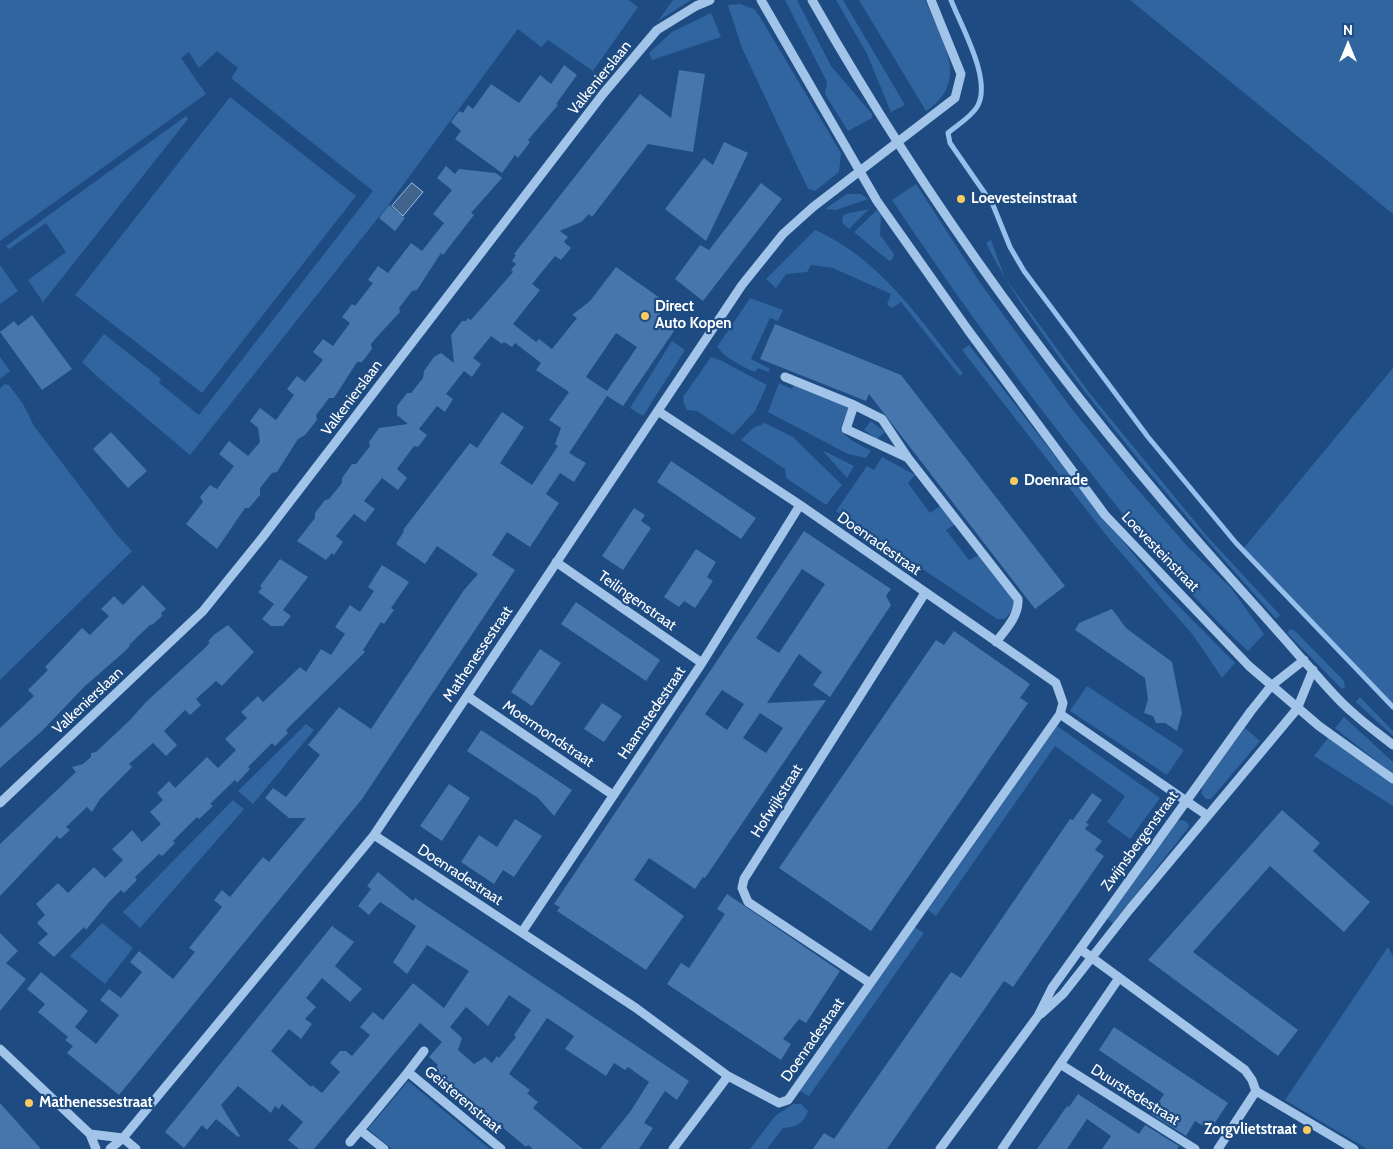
<!DOCTYPE html>
<html>
<head>
<meta charset="utf-8">
<style>
  body { margin:0 }
  #map { position:relative; width:1393px; height:1149px; overflow:hidden; background:#1d4b82; font-family:Cabin,sans-serif }
  canvas { display:block }
  .north { position:absolute; left:1323px; top:20px; width:50px; height:50px; -webkit-text-stroke:4px #1d4b82; paint-order:stroke; rotate:0deg; font-size:14px; font-weight:700; line-height:20px; text-align:center; color:#fff }
  .north::after { content:''; display:block; margin:auto; width:18px; height:22px; background:#fff; clip-path:polygon(50% 0,100% 100%,50% 72%,0 100%) }
</style>
</head>
<body>
<div id="map">
<canvas width="1393" height="1149"></canvas>
<div class="north">N</div>
</div>
<script>
const ctx = document.querySelector('canvas').getContext('2d');
ctx.lineJoin = 'round';
function fillPath(path, color) { ctx.fillStyle = color; ctx.fill(path, 'evenodd'); }
function trace(path, color, width, dash) { ctx.strokeStyle = color; ctx.lineWidth = width; ctx.lineCap = dash ? 'butt' : 'round'; ctx.setLineDash(dash || []); ctx.stroke(path); }
function drawText(font, color, halo, rows, align = 'center') {
  ctx.font = font + ' Cabin,sans-serif'; ctx.lineWidth = 4.5; ctx.setLineDash([]); ctx.textBaseline = 'middle'; ctx.strokeStyle = halo; ctx.fillStyle = color; for (const [text, x, y, turn = 0] of rows) {
    ctx.save(); ctx.translate(x, y); ctx.rotate((+turn || 0) * Math.PI / 180); ctx.textAlign = isNaN(turn) ? turn : align; if (halo) ctx.strokeText(text, 0, 0); ctx.fillText(text, 0, 0); ctx.restore();
  }
}
const green = new Path2D(`
  M0,0H628L638,7L593,71L548,40L541,47L518,29L389,204L190,455L100,379L82,362L104,334L161,379L159,383L199,415L373,191L231,78L238,68L217,51L199,68L189,52L181,58L206,94L0,241Z
  M673,0H691L658,21Z
  M785,0H797L831,66L872,114V118L848,131L825,94L827,82Z
  M836,0H843L905,105L891,112L867,54Z
  M859,0H925C941,39 972,81 926,111Z
  M1130,0H1393V214Z
  M740,4L754,9L760,17L841,153L839,172L815,191L808,189L742,48L728,5Z
  M711,13L721,37L652,60L649,53L672,32Z
  M230,97L356,196L202,393L75,295Z
  M186,116L188,119L43,302L28,280L66,252L46,223L9,249L6,246Z
  M916,184L981,284L1071,408L1132,483L1188,547L1231,588L1264,634L1248,651C1184,591 1129,523 1076,454C1011,372 950,287 892,200Z
  M847,194H861L868,199L836,210L825,209Z
  M869,209L849,229L843,224L842,218L845,214Z
  M877,210L881,215L880,235L894,254L892,260L889,261L854,232Z
  M815,230C881,259 919,319 963,373L960,376L901,302L892,308L887,304L891,294L833,268L811,265L807,272L786,274L776,288L766,279Z
  M991,240L1005,278L1091,395L1206,535L1280,615L1276,619C1201,534 1126,449 1059,357C1032,319 1006,284 986,243Z
  M0,265L18,291L0,304Z
  M750,298L783,310L778,321L770,318L751,359L770,369L768,372L758,368L755,372C741,366 727,359 717,347Z
  M672,341L685,350L643,416L630,408Z
  M969,345L1089,500L1163,590L1235,663L1222,678L1193,635L1110,540L962,350Z
  M0,357L10,371L0,379Z
  M711,357L720,360L767,385L755,411L733,435L697,411L687,410L684,404L683,397Z
  M1393,368V706L1346,661L1243,549Z
  M779,383L792,389L794,384L849,407L840,430L851,440L871,451L866,458L848,454L768,412Z
  M5,384L9,385L23,404L34,426L117,535L132,551L0,680V388Z
  M871,421L885,432L877,439L864,430Z
  M765,423L793,437L842,485L826,505L786,478L785,469L741,440L753,428Z
  M822,450L854,466L847,478Z
  M882,457L915,475L908,483L930,513L940,506L956,524L946,530L969,560L979,555L1014,599L1013,609L1005,619H997L836,511L867,466L874,470Z
  M1290,629L1295,631L1344,681L1345,687L1342,689L1287,633Z
  M1087,686L1184,750L1167,775L1070,711Z
  M1360,697L1393,731V736L1356,702Z
  M1344,717L1393,762V774L1335,728Z
  M306,724L314,730L253,804L238,791Z
  M1057,726L1160,798L1130,839L1107,822L1125,796L1055,746L936,916L928,910Z
  M1245,728L1260,741L1211,799H1206L1201,793L1203,786Z
  M1328,738L1393,785V806L1314,756Z
  M233,800L244,809L140,928L123,912Z
  M1183,820L1188,823L1189,827L1113,923L1106,918L1177,821Z
  M102,923L133,948L105,984L70,956Z
  M915,927L924,933L809,1096L800,1091Z
  M1388,947L1393,956V1149H1367L1285,1100Z
  M408,1081L490,1149H392L368,1129Z
  M793,1104H801L808,1111C804,1124 796,1127 783,1128L767,1149H750L775,1116Z`);
const water = new Path2D(`
  M412,183L423,192L403,216L392,206Z`);
const stream = new Path2D(`
  M951,0C961,26 993,81 977,107C971,117 956,126 948,133L950,143L993,205L1010,247L1024,271L1148,437L1236,543L1393,707`);
const building = new Path2D(`
  M564,65L577,75L556,104L558,105L528,140L530,142L518,158L515,155L502,173L455,139L461,131L451,122L459,111L463,113L468,105L473,109L491,84L519,103L540,75L551,84Z
  M679,70L705,74L693,152L648,144L592,217L589,214L581,222L560,231L568,237L564,242L571,248L561,260L555,256L532,284L540,290L513,324L536,342L539,339L552,349L577,318L572,315L590,301L616,267L667,303L656,320L674,331L623,406L607,396L569,453L586,463L574,482L560,473L546,494L559,503L530,547L507,532L492,555L515,570L362,799L119,1095L67,1053L73,1046L65,1040L68,1037L38,1012L45,1004L27,989L41,972L88,1011L75,1027L96,1044L119,1015L100,1000L109,989L121,998L142,972L130,962L139,951L173,979L195,952L189,948L222,907L214,900L222,890L230,897L263,857L269,862L306,818H289L265,798L273,788L286,797L320,755L308,745L339,707L371,729L464,590L478,574L437,546L425,564L396,544L404,531L403,530L470,443L477,448L502,412L524,427L500,463L532,485L558,446L555,444L561,428L549,420L569,392L536,370L541,363L515,343L512,347L504,342L502,344L491,336L473,358L481,364L472,377L464,371L446,394L453,399L445,412L437,406L419,429L427,435L418,447L414,446L397,469L407,478L398,490L382,478L364,501L375,509L365,522L354,514L336,536L343,542L334,555L332,553L326,560L297,541L315,518V513L325,500L329,499L342,483V478L352,464H356L370,446L369,442L379,428L408,424L397,415V406L407,393H411L423,378L424,371L434,357L441,353L454,363L451,335L462,321H466L468,318L471,320L513,272L511,270L516,264L512,261L516,255L514,254L640,94L671,118ZM616,333L637,347L607,391L586,377Z
  M724,142L748,153L706,241L665,209L704,158L713,165Z
  M446,166L455,174L459,169L496,173L502,178L471,213L474,215L443,255L441,253L417,290L412,291L399,308L400,312L375,339L371,344L372,349L362,362H357L334,398H329L320,410L316,415L317,420L305,435L298,439L277,472L272,473L260,488V495L249,508H245L217,549L186,524L203,502L200,497L210,485L217,489L234,466L219,454L229,441L248,456L260,442L258,428L250,421L260,408L276,420L294,395L287,389L297,376L305,382L323,360L313,352L323,339L333,346L350,323L342,317L352,304L355,306L373,283L368,280L378,266L388,273L411,243L422,251L444,223L433,214L452,190L437,178Z
  M761,183L782,199L703,301L675,279L700,245L709,250Z
  M389,205L405,218L395,231L379,218Z
  M32,315L72,369L42,390L0,332L14,321L18,326Z
  M775,324L901,375L1065,586L1035,609L869,394L866,401L760,359Z
  M111,432L147,471L128,488L93,449Z
  M671,461L756,518L741,539L657,482Z
  M634,508L645,515L641,521L651,528L623,570L602,556Z
  M804,531L891,589L886,596L891,605L830,697L813,685L822,672L799,654L767,703L826,700L705,878L703,877L695,889L649,858L634,880L684,916L646,970L557,911L560,907L554,904ZM802,569L825,584L779,653L756,638ZM722,690L744,704L727,730L705,714ZM760,713L783,728L766,753L743,738Z
  M696,549L716,562L707,577L713,581L695,608L684,601L679,607L664,597Z
  M280,559L308,577L283,610L291,616L283,626H271L262,619L274,604L258,592L262,588L260,586Z
  M382,565L409,582L391,608L394,610L384,624L381,622L363,650L365,652L286,730L288,733L275,746L272,743L248,767L250,769L237,783L235,780L210,804L213,806L199,819L197,817L173,841L175,843L162,856L159,854L135,877L137,880L124,893L121,890L109,902L86,930L84,927L54,957L38,943L48,934L37,923L45,915L36,904L58,883L68,893L94,867L105,878L123,860L112,849L122,840L132,830L142,842L161,824L150,812L163,800L157,793L169,781L175,788L207,757L218,768L236,750L225,739L247,718L241,712L258,696L263,702L300,667L306,672L321,649L331,655L345,634L335,627L350,605L360,612L374,591L368,587Z
  M143,585L166,609L161,613L162,616L152,625H150L129,645L130,646L124,652L84,687L42,731L0,768V728L34,696L28,690L48,670L45,667L82,628L90,635L109,616L101,609L114,596L123,605Z
  M576,602L660,660L646,681L561,624Z
  M1112,609L1126,628L1172,662L1182,713L1177,731L1165,723H1156L1153,716L1144,713L1148,699L1145,678L1075,630L1079,623Z
  M228,625L254,652L222,686L216,681L196,699L201,705L190,715L185,710L164,731L177,745L166,756L153,743L129,764L132,767L100,799L92,812L87,807L66,827L70,830L60,839L57,836L0,896V844L76,772L72,767L83,764L91,757V753L96,752L130,720L146,702L206,647L210,642L208,641L215,634Z
  M954,631L1030,684L1020,698L1028,703L871,931L779,868L936,640L944,645Z
  M540,649L561,663L532,706L511,692Z
  M602,703L622,716L604,742L584,729Z
  M481,730L572,790L554,816L538,798L467,751Z
  M449,784L470,798L442,841L420,826Z
  M1092,793L1102,800L1086,823L1089,824L1085,829L1102,841L1095,850L1104,856L1013,987L1004,981L887,1149H813L824,1133L834,1139L951,972L961,978L1070,819L1073,820Z
  M1282,810L1320,843L1313,851L1370,902L1344,932L1270,866L1193,952L1298,1030L1278,1056L1148,960Z
  M515,819L542,836L514,877L503,870L494,884L461,862L479,835L497,847Z
  M378,872L413,901L415,898L689,1081L677,1100L665,1091L644,1123L653,1128L639,1149H600L630,1112L649,1082L628,1067L625,1070L614,1063L606,1076L565,1049L574,1036L547,1018L509,1074L530,1090L527,1093L538,1102L533,1108L583,1149H533L528,1145L526,1147L434,1070L438,1065L429,1057L442,1042L420,1023L314,1149H299L288,1140L303,1122L282,1104L279,1109L275,1106L271,1113L238,1086L221,1105L240,1136L238,1137L216,1119L207,1130L202,1125L184,1148L165,1132L332,926L354,942L335,966L362,989L350,1002L322,978L306,998L316,1007L305,1019L312,1024L301,1039L289,1029L271,1051L311,1087L312,1085L322,1093L340,1072L330,1063L340,1051H346L352,1056L370,1035L360,1027L373,1012L383,1020L413,983L444,1008L469,971L427,945L407,974L393,962L416,926L380,902L369,915L358,906L371,889L367,886ZM509,995L531,1010L514,1035L516,1037L499,1058L497,1056L492,1063L485,1057L474,1064L458,1050L462,1038L450,1027L466,1007L488,1026Z
  M727,894L840,971L806,1023L799,1019L783,1039L791,1044L781,1060L667,984L681,963L689,968L725,914L717,909Z
  M0,933L18,951L6,963L26,979L0,1011Z
  M1114,1027L1228,1103L1210,1130L1195,1121L1186,1136L1151,1114L1164,1094L1099,1050Z
  M1078,1094L1139,1134L1145,1125L1179,1146L1177,1149H1102L1111,1136L1087,1119L1067,1149H1037L1067,1106L1069,1107Z
  M0,1103L41,1149H0Z`);
const minor = new Path2D(`
  M761,0L877,201L968,330L1105,515L1249,666L1319,726L1393,779
  M812,0C928,205 1067,395 1224,571C1250,600 1277,630 1303,660C1319,677 1334,697 1352,712C1365,724 1379,734 1393,745
  M785,377L854,405
  M658,411L800,505L1056,683L1063,703L1060,714L1208,816
  M908,458L882,419L854,405L846,429L908,458L1018,599C1019,616 1006,629 996,642
  M556,562L702,663
  M467,696L613,795
  M0,803L203,611L262,538L603,94L657,30L696,6L710,0
  M374,835L636,1008L728,1076L779,1103L788,1100L1060,714
  M522,932L702,663L800,505
  M1080,949L1245,1070L1252,1080L1256,1091L1354,1149
  M870,983L748,902L742,888L744,879L925,593
  M1041,1014L1063,994L1130,909L1297,709L1313,670
  M0,1049L90,1134L96,1149
  M1060,1064L1195,1149
  M408,1072L424,1051
  M90,1134L123,1138L136,1149
  M350,1142L360,1130
  M110,1149L123,1138L374,835L742,285L783,234L813,207L955,98L961,74L931,0
  M384,1149L360,1130L408,1072L501,1149
  M673,1149L728,1076
  M940,1149L1038,1016L1052,988L1251,711L1271,686L1304,660
  M1002,1149L1119,978
  M1218,1149L1256,1091`);
const markers = [
  [961,199,5,"#f9ca61"],
  [645,316,5,"#f9ca61"],
  [1014,481,5,"#f9ca61"],
  [29,1103,5,"#f9ca61"],
  [1307,1130,5,"#f9ca61"]
];
const streetNames = [
  ["Valkenierslaan",600,78,-51],
  ["Valkenierslaan",352,398,-53],
  ["Doenradestraat",879,544,35],
  ["Loevesteinstraat",1160,552,46],
  ["Teilingenstraat",637,601,35],
  ["Mathenessestraat",478,654,-56],
  ["Valkenierslaan",88,701,-43],
  ["Haamstedestraat",652,713,-56],
  ["Moermondstraat",548,734,34],
  ["Hofwijkstraat",777,801,-58],
  ["Zwijnsbergenstraat",1140,841,-54],
  ["Doenradestraat",460,875,33],
  ["Doenradestraat",813,1040,-55],
  ["Duurstedestraat",1135,1095,32],
  ["Geisterenstraat",463,1100,40]
];
const poiNames = [
  ["Loevesteinstraat",971,199],
  ["Direct",655,307],
  ["Auto Kopen",655,324],
  ["Doenrade",1024,481],
  ["Mathenessestraat",39,1103],
  ["Zorgvlietstraat",1297,1130,"right"]
];
fillPath(green, '#3165a0');
fillPath(water, '#42648c');
trace(water, '#96bfeb', 1);
trace(stream, '#96bfeb', 5);
fillPath(building, '#4676ab');
trace(minor, '#a3c4e9', 9);
for (const [x, y, r, color] of markers) { const dot = new Path2D(); dot.arc(x, y, r, 0, 2 * Math.PI); ctx.fillStyle = color; ctx.fill(dot); trace(dot, '#1d4b82', 2); }
drawText('15px', '#fff', '#1d4b82', streetNames);
drawText('bold 15px', '#fff', '#1d4b82', poiNames, 'left');
</script>
</body>
</html>
